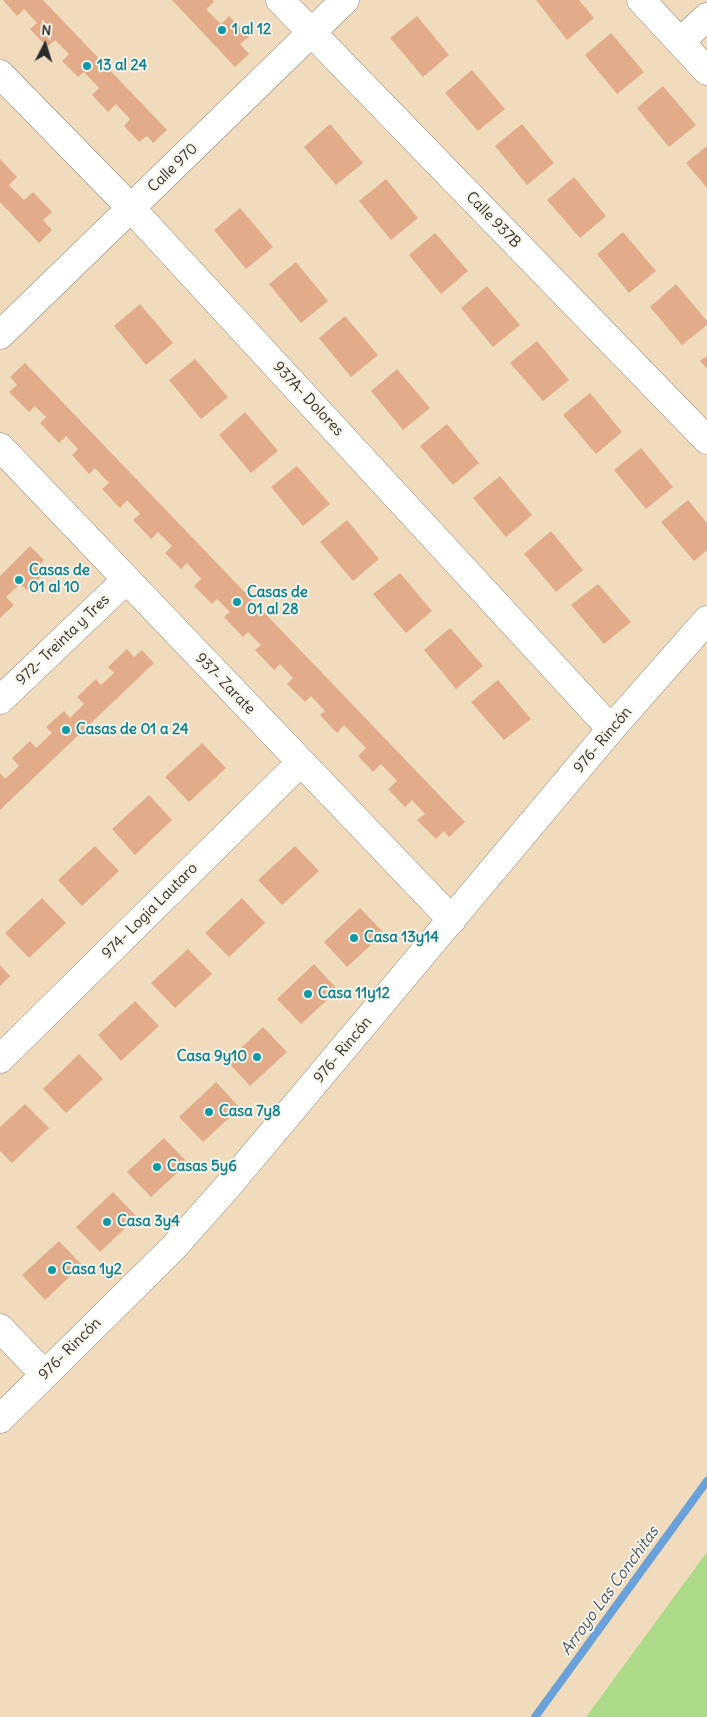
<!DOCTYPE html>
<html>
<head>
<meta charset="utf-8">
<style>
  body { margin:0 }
  #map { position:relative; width:707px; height:1717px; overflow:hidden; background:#f1dbbd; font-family:Delius,sans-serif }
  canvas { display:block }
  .north { position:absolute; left:20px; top:20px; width:50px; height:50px; -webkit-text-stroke:4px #f7f3e8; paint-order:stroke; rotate:5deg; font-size:14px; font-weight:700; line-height:20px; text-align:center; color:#2b2b2b }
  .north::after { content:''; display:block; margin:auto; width:18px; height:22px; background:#2b2b2b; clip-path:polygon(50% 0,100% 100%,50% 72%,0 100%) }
</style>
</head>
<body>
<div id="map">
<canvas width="707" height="1717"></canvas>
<div class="north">N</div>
</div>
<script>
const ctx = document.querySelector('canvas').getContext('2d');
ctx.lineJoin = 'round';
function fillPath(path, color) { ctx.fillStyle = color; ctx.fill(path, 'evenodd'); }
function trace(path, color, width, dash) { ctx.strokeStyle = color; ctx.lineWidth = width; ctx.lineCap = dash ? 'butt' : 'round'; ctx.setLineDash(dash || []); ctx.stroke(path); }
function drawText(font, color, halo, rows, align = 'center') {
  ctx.font = font + ' Delius,sans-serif'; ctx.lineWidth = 4; ctx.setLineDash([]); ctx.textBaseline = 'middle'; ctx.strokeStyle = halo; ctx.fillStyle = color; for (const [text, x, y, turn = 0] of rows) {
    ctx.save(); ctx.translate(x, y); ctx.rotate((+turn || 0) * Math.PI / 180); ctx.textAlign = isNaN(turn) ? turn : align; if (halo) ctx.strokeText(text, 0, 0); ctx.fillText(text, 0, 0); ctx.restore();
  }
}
const green = new Path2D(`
  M707,1552V1717H586L704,1556Z`);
const stream = new Path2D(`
  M535,1717L707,1481`);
const building = new Path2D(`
  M3,0H43L167,130L153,143L147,136L139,142L124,126L130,119L116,104L108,112L92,95L99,88L84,72L78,77L62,61L69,54L55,40L47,47L30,29L37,23L24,9L17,16Z
  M172,0H213L214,2L206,9L221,24L229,16L249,37L240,44L249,54L235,67Z
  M536,0H579L594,18L567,40Z
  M417,16L449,55L423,77L390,38Z
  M611,33L644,72L617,94L585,55Z
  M472,70L505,109L478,131L445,93Z
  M663,86L696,125L669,147L637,108Z
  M330,124L363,163L336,185L304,147Z
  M522,124L554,163L527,185L495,146Z
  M707,146V188L686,163Z
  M0,159L17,177L9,185L24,200L33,192L52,212L43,220L52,230L39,243L0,202Z
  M574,177L606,216L580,238L547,200Z
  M386,179L418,218L391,240L359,201Z
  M240,208L273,247L246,269L214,230Z
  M623,232L656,271L629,293L597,254Z
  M435,233L468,271L441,294L409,255Z
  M296,262L328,301L301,323L269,284Z
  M676,284L707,321V325L682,345L650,307Z
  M487,286L520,325L493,347L461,308Z
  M140,304L173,343L146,365L114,326Z
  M345,316L378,355L351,377L319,338Z
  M537,341L569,380L543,401L510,363Z
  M707,356V369L700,361Z
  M195,359L228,397L201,419L169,380Z
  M25,363L465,822L449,837L444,831L436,839L417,820L425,814L412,800L405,807L388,789L397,781L381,764L373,772L358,756L366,748L344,725L337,733L320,715L325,711L311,696L305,702L287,684L293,678L280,664L274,670L255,650L261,645L248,632L243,637L224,617L230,612L217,599L212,604L194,586L201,579L187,563L181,569L165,553L172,546L158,532L151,539L133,520L140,514L127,500L120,508L102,489L109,483L95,468L89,474L72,455L78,449L66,436L59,443L40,423L46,417L35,406L29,412L9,392L17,385L10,377Z
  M397,369L430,408L403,430L371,391Z
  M590,393L622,432L596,454L563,415Z
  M245,412L278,451L251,473L219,435Z
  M447,424L479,463L453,485L420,446Z
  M641,448L673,487L646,509L614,470Z
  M297,466L330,504L303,526L271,487Z
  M500,476L532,515L506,537L473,498Z
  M688,500L707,523V550L694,561L661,522Z
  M347,520L379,559L353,581L320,542Z
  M551,531L583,570L556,592L524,554Z
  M30,546L44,560L38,566L45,573L27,590L20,584L6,597L14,605L0,618V576Z
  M400,573L432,611L406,633L373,594Z
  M598,584L631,622L604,644L571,605Z
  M450,628L483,666L456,689L424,650Z
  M127,649L134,657L142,650L154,663L0,810V773L5,779L19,766L12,758L30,741L36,748L52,733L46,727L64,711L70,718L84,704L77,697L96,679L101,685L114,673L108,667Z
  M498,680L531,719L504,740L471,702Z
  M202,743L226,768L189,802L165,777Z
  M149,795L172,820L135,855L112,829Z
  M95,846L119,871L82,906L58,880Z
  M295,846L319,871L282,905L258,880Z
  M42,898L66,923L29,958L5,933Z
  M242,898L265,923L229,957L205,933Z
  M360,908L384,933L347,967L324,942Z
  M188,949L212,974L175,1008L151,983Z
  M314,964L338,990L301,1024L277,999Z
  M0,965L10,976L0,986Z
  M135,1001L159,1026L121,1061L98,1035Z
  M263,1027L287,1052L250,1086L227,1061Z
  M79,1054L103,1079L66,1113L43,1089Z
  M216,1082L240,1108L203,1142L179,1117Z
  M25,1104L49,1128L12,1163L0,1151V1127Z
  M164,1138L188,1163L151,1197L127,1172Z
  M113,1192L137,1217L100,1252L76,1227Z
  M59,1241L82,1265L45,1300L22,1275Z`);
const minor = new Path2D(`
  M280,0L707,440
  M641,0L707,71
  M680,42L707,17
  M0,74L131,208L611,729
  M0,335L345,0
  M0,447L452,920
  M0,700L126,580
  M0,1059L300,763
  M0,1328L44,1374
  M0,1419L173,1248L228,1186L611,729L707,620`);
const markers = [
  [222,30,5,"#0f9aa8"],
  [87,66,5,"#0f9aa8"],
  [19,580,5,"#0f9aa8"],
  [237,602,5,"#0f9aa8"],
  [66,730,5,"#0f9aa8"],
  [354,938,5,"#0f9aa8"],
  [308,994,5,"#0f9aa8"],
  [257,1057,5,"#0f9aa8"],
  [209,1112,5,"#0f9aa8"],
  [157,1167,5,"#0f9aa8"],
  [107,1222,5,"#0f9aa8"],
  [52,1270,5,"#0f9aa8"]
];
const cultureNames = [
  ["1 al 12",232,30],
  ["13 al 24",97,66],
  ["Casas de",29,571],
  ["01 al 10",29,588],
  ["Casas de",247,593],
  ["01 al 28",247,610],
  ["Casas de 01 a 24",76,730],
  ["Casa 13y14",364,938],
  ["Casa 11y12",318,994],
  ["Casa 9y10",247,1057,"right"],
  ["Casa 7y8",219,1112],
  ["Casas 5y6",167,1167],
  ["Casa 3y4",117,1222],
  ["Casa 1y2",62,1270]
];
const streetNames = [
  ["Calle 970",173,168,-44],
  ["Calle 937B",493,220,46],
  ["937A- Dolores",308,399,47],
  ["972- Treinta y Tres",63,640,-44],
  ["937- Zarate",225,684,46],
  ["976- Rincón",603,740,-50],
  ["974- Logia Lautaro",150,911,-45],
  ["976- Rincón",343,1050,-50],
  ["976- Rincón",70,1349,-45]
];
const waterNames = [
  ["Arroyo Las Conchitas",610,1591,-54]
];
fillPath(green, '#acda88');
trace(stream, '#6aa1d8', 8);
fillPath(building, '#e2ac8a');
trace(minor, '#8e8374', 29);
trace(minor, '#fff', 28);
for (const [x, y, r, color] of markers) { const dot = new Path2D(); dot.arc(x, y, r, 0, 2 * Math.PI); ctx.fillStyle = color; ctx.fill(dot); trace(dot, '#f7f3e8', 2); }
drawText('bold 15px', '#0d838f', '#f7f3e8', cultureNames, 'left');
drawText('15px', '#2b2b2b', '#f7f3e8', streetNames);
drawText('italic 16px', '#415468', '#f7f3e8', waterNames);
</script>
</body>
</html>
